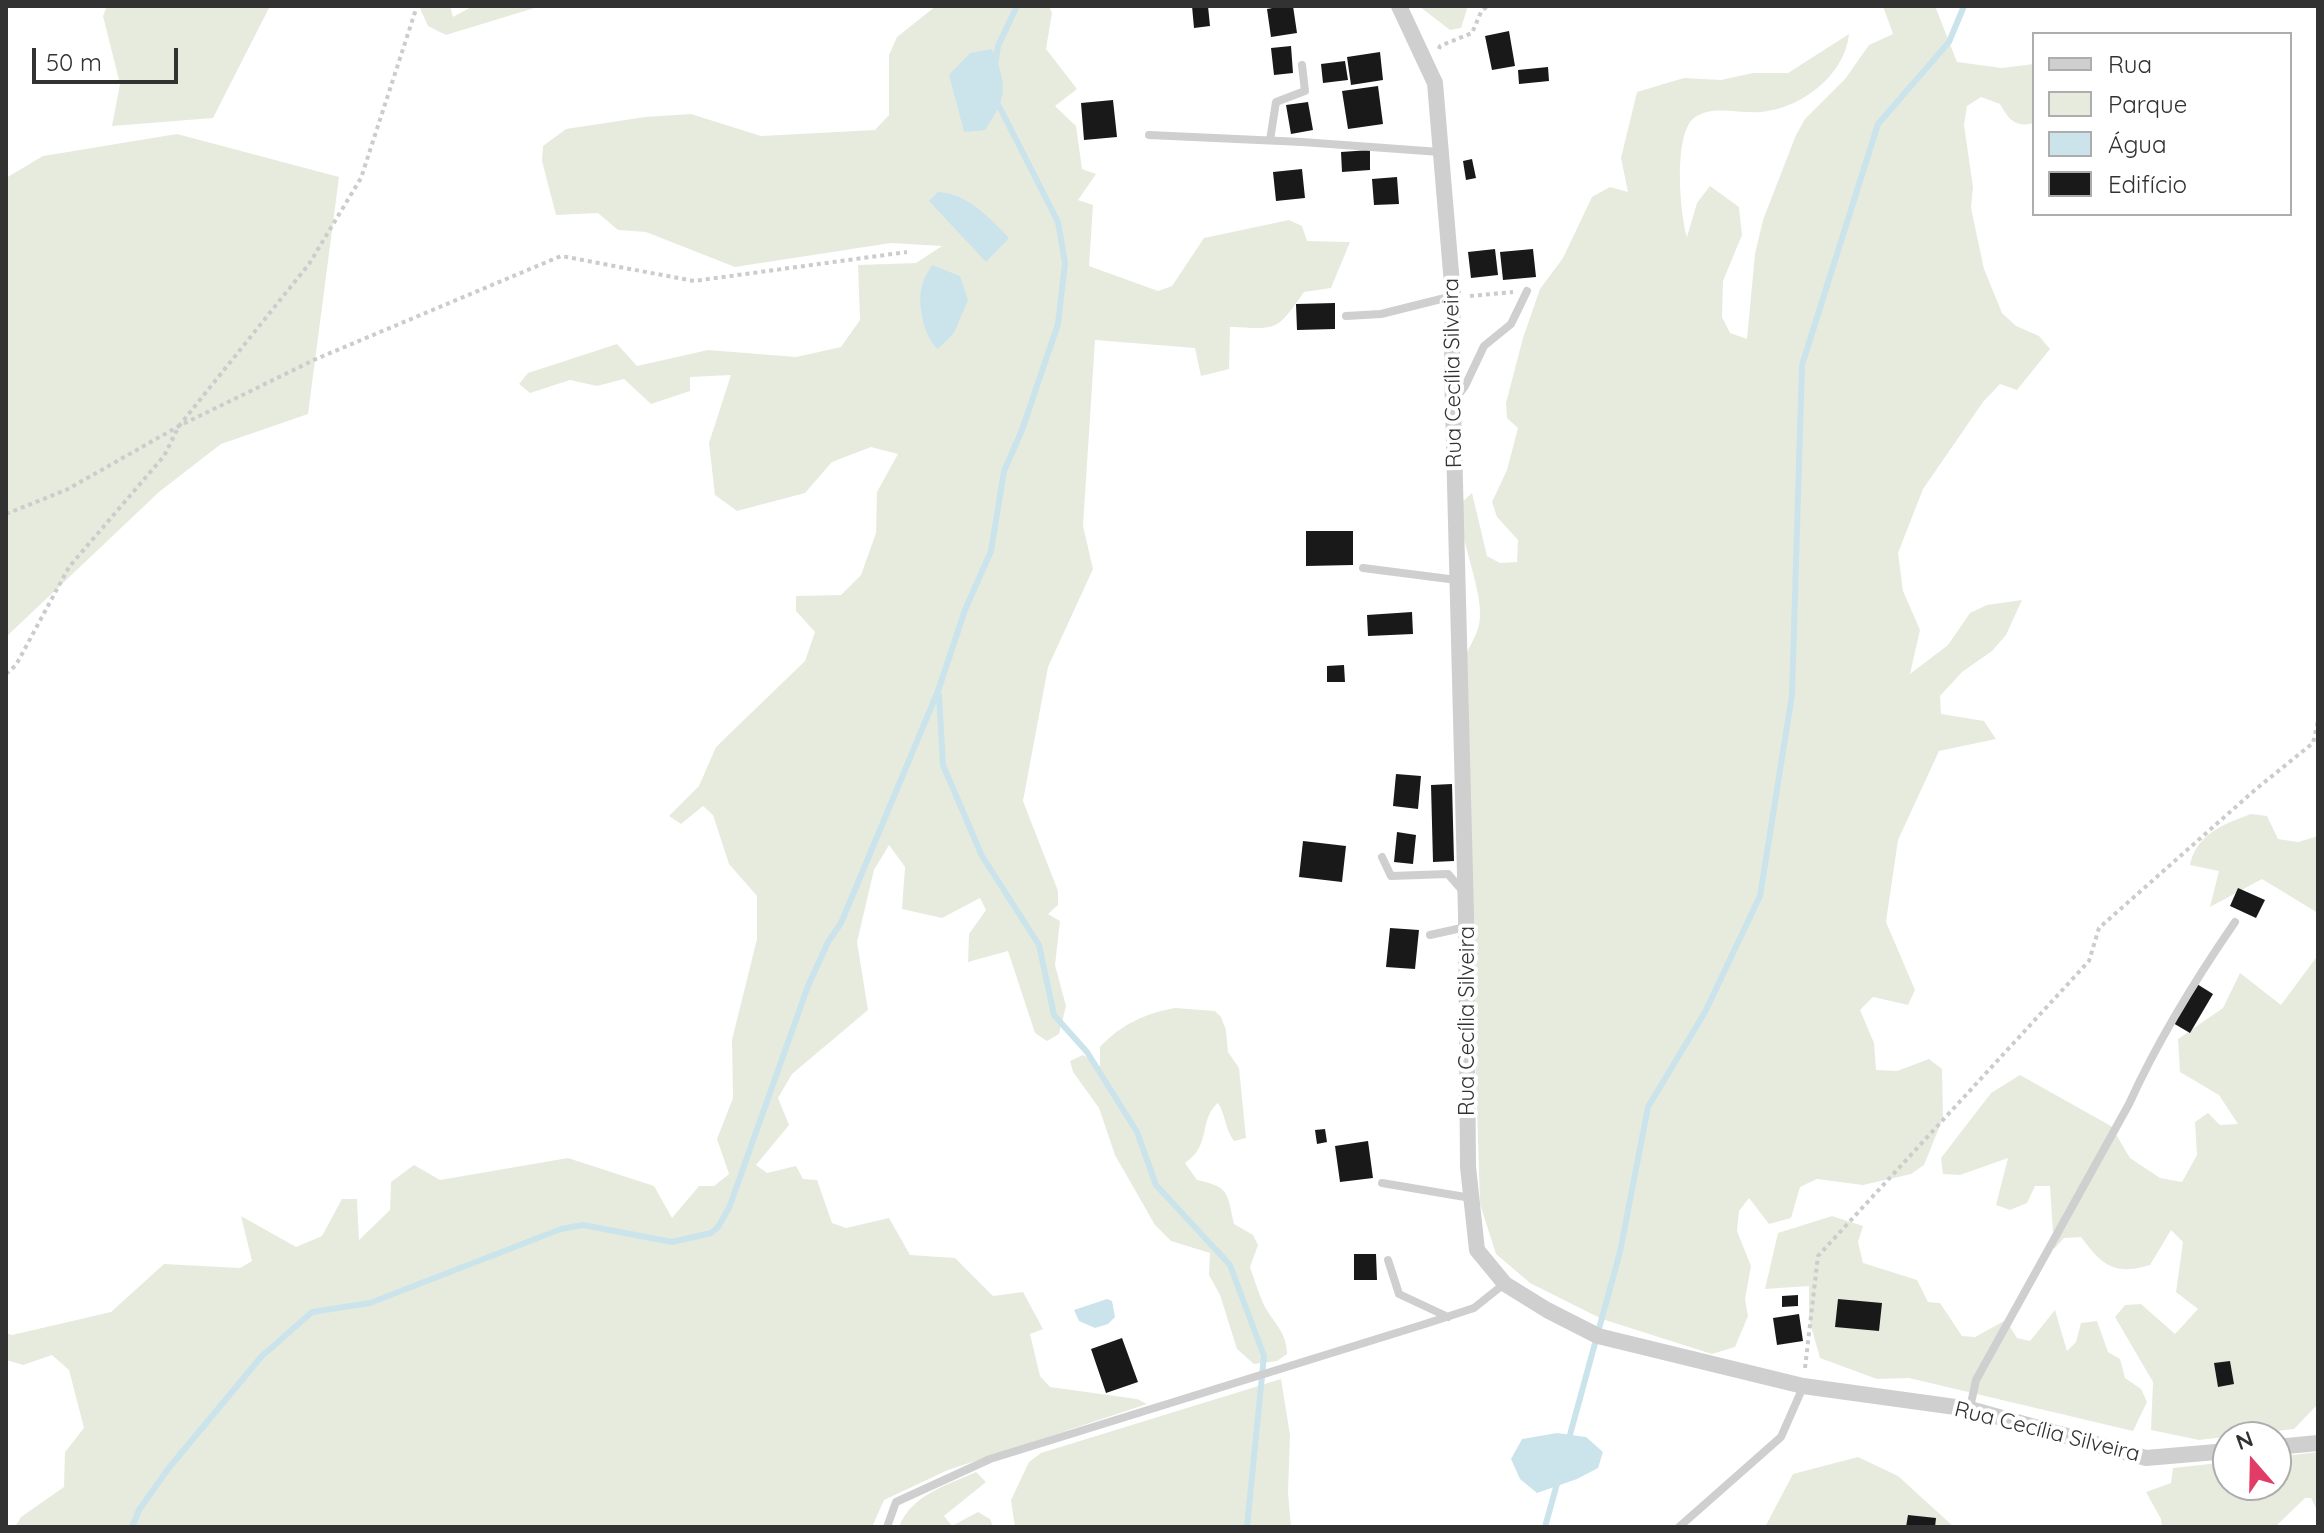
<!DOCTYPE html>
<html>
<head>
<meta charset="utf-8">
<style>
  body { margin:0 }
  #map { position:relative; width:2324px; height:1533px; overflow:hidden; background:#fff; font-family:Quicksand,sans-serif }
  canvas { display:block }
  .frame { position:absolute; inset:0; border:8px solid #323232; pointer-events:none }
  .legend { position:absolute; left:2032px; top:32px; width:260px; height:184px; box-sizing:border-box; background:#fff; border:2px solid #adadad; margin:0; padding:10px 14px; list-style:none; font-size:24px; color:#323232 }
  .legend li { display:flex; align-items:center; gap:16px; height:40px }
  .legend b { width:40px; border:2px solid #adadad }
  .north { position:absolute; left:2212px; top:1421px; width:80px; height:80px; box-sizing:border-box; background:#fff; border:2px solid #adadad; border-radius:50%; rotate:340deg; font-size:22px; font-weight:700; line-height:32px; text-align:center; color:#323232 }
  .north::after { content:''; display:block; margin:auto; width:28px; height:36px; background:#e13c66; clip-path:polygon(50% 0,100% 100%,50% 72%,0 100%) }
  .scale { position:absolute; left:32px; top:48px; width:146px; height:36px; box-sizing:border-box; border:4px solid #323232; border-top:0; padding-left:10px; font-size:24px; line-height:28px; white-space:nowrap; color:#323232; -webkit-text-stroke:6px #fff; paint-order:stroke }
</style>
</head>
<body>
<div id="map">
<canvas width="2324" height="1533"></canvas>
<div class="frame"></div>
<ul class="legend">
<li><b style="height:10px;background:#cfcfcf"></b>Rua</li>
<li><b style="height:22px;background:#e7ebde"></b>Parque</li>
<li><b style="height:22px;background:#cbe4eb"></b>Água</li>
<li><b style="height:22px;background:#191919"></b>Edifício</li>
</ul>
<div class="north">N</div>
<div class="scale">50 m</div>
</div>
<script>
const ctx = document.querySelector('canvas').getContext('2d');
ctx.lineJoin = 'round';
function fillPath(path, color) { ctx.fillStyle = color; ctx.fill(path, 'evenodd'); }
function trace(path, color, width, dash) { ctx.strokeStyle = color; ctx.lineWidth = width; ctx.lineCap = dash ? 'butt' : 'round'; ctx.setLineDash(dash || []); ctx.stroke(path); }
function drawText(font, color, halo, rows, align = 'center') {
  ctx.font = font + ' Quicksand,sans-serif'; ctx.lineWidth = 8; ctx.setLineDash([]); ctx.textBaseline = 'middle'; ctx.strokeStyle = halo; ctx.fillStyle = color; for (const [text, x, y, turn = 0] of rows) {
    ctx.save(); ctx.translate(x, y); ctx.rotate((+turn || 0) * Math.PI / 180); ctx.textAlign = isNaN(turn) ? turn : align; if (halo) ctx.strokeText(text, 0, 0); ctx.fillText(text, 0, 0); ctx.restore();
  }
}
const green = new Path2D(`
  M107,6H270L213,118L112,126L120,84L103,16Z
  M419,6H450L453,17L473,6H541L446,35L428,26Z
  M936,6H1049L1052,13L1046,49L1077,89L1055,106L1076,126L1082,169L1096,174L1078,200L1093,205L1089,266L1158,291L1172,286L1204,238L1289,220L1302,226L1307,241L1350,242L1331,288L1304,292C1276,332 1278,329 1230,327L1229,369L1201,376L1195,348L1095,340L1083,526L1093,569L1048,667L1023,801L1058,891V905L1048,914L1060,921L1055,965L1066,1006L1059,1034L1047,1041L1035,1033L1008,951L968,962L969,934L986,910L980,898L942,918L902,909L905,867L889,845L874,870L857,942L868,1010L792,1074L778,1098L789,1125L756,1165L767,1173L796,1166L803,1179L817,1180L832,1223L846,1228L889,1218L910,1255L955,1258L993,1296L1023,1292L1043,1329L1030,1334L1040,1376L1050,1387L1137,1399L1147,1404L948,1470L884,1500L872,1527H15L21,1517L64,1487L65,1452L84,1428L69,1370L52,1355L23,1365L6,1360V1333L12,1335L111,1312L164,1264L240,1268L252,1261L241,1216L296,1247L322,1236L342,1199H357L359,1240L390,1210L391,1182L414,1165L440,1180L568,1158L654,1186L672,1218L699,1186H714L729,1174L717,1139L733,1098L732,1040L757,939V896L729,864L713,815L703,806L681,824L669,816L699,786L716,747L805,661L815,632L796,611V596L841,595L861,575L876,533L877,492L898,454L871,447L832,462L805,493L737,511L715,495L709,443L731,375L690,377V391L651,404L624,379L597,386L570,380L530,393L519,384L528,373L617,344L637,366L708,350L796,357L841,347L860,320L858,265L916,263L942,246L891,243L735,267L646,232L618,230L598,213L556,215L542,161L543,146L566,129L645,117L691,114L761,136L875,130L889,115V55L897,37Z
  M1419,6H1466L1467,9L1461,28L1450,30Z
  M1883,6H1935L1957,62L2002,68L2034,64V123C2015,128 2009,120 2000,104L1981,97L1967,106L1964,125L1973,187L1971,208L1984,269L2002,313L2016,326L2039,336L2050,349L2017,390L2000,384L1983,402L1923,489L1898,553L1903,591L1920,630L1910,674L1948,645L1970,613L1987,605L2022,600L2006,635L1992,651L1962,672L1940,696L1941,714L1984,721L1996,739L1939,751L1898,840L1886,922L1915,990L1908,1005L1873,997L1860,1010L1874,1043L1876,1070L1897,1071L1929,1059L1942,1069L1943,1118L1924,1165L1911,1174L1863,1185L1817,1179L1800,1187L1791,1218L1769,1224L1749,1198L1739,1211L1737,1231L1751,1266L1745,1299L1748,1316L1735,1347L1712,1354L1602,1319L1530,1283L1496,1254L1480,1204L1463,660C1468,649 1476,637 1479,625C1486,594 1458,541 1460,504L1472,493L1487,556L1500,563L1517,562L1518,540L1497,517L1492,502L1507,470L1518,428L1507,418L1506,403L1523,338L1540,289L1563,258L1592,197L1610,187L1628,192L1621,158L1637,92L1684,78L1721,80L1753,73H1788L1849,34C1845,75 1801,109 1760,112C1740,114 1712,104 1694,118C1673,135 1680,213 1687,237L1697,203L1710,186L1739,207L1742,235L1723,281L1722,317L1730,333L1747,339L1755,254L1763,220L1796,135L1805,119L1845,79L1869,45L1893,34Z
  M177,134L339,177L308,414L221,444L159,492L6,637V178L43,156Z
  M2251,814L2267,816L2278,839L2298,842L2318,836V913L2262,879L2210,907L2219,871L2190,865C2196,834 2224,824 2251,814Z
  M2318,955V1404L2294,1429L2199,1440L2151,1430L2153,1382L2115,1317L2125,1305L2141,1304L2175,1334L2198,1309L2176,1292L2183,1242L2171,1230L2150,1265C2114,1276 2102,1265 2081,1237L2064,1238L2054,1249L2050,1186H2035L2027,1203L2010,1210L1996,1205L2008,1158L1960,1175L1943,1174L1941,1158L1991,1093L2020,1075L2111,1126L2130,1158L2160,1178L2182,1182L2197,1155L2195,1122L2208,1113L2220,1125L2238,1124L2219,1095L2180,1072L2178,1039L2223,1008L2240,973L2281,1005Z
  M1175,1008L1215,1011L1221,1017L1226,1030L1228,1052L1239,1068L1246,1138L1234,1141C1225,1129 1226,1116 1218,1103C1198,1120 1212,1145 1185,1163L1197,1180C1230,1187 1227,1193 1234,1224L1253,1235L1258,1245L1250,1267C1254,1279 1258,1291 1263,1303C1272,1322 1287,1331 1287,1354L1277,1361L1254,1364L1237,1349L1220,1295L1209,1275L1210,1253L1171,1241L1155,1225L1115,1155L1099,1108L1073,1072L1070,1061L1083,1055L1100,1066V1047C1120,1025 1146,1013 1175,1008Z
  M1832,1216L1863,1226L1858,1242L1863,1263L1917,1280L1928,1302L1940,1303L1962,1336L1975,1337L2006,1320L2017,1338L2030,1341L2055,1310L2067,1351L2076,1342L2081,1323L2097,1321L2108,1352L2120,1359L2125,1378L2141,1389L2147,1402L2133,1431L1909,1378L1877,1379L1820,1358L1809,1319V1286L1765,1289L1778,1233Z
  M1281,1379L1290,1435L1288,1493L1291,1527H1015L1011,1500L1029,1462L1041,1453Z
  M2318,1452V1527H2316L2317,1510L2311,1498H2305L2275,1527H2162L2161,1519L2146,1492L2171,1483L2173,1468L2228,1462V1485H2276V1457Z
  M1858,1457L1898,1476L1954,1527H1765L1793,1474Z
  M976,1472L986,1482L944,1516L952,1526L978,1512L990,1519L993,1527H899C912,1494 946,1486 976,1472Z`);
const water = new Path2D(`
  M992,49C1007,85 1008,97 985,130L964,132L949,75L970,53Z
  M938,192C967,193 990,218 1009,238L986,262L929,201Z
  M932,265L960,276L968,300L954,333L938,349C923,337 916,300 923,282C925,276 929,270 932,265Z
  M1107,1299L1112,1301L1115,1317L1108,1324L1095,1328L1079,1321L1074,1310Z
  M1557,1433L1586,1437L1603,1452L1598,1468L1577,1479L1537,1493L1520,1479L1511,1459L1522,1439Z`);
const stream = new Path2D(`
  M995,66L998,46L1017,6
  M939,695L943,765L982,856L1039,945L1054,1015L1087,1052L1137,1132L1156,1185L1230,1265L1264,1356L1247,1527
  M1568,1442L1620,1252L1648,1107L1705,1012L1760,896L1792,695L1802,365L1878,124L1949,42L1964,6
  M132,1527L139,1510L168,1469L261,1357L312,1312L370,1303L561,1229L583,1225L672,1242L711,1233L718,1227L729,1208L808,986L828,942L841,923L938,691L965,610L991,551L1004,471L1022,430L1058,324L1065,263L1058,222L998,104
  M1545,1527L1558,1480`);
const building = new Path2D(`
  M1192,6H1208L1210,26L1194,28Z
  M1283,6H1293L1297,33L1271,37L1267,9Z
  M1509,31L1515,66L1492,70L1485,36Z
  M1291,46L1293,73L1274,75L1271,48Z
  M1380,52L1383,80L1351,85L1347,57Z
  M1345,61L1348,80L1323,83L1321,64Z
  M1548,67L1549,81L1519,84L1518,70Z
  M1378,86L1383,124L1348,129L1342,91Z
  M1113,100L1117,137L1084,140L1081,103Z
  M1308,102L1313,130L1291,134L1286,105Z
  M1370,150V170L1342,172L1341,152Z
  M1472,159L1476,178L1466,180L1463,161Z
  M1302,169L1305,198L1276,201L1273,172Z
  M1397,177L1399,204L1374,205L1372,179Z
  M1495,249L1498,275L1471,278L1468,252Z
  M1533,249L1536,277L1503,280L1500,252Z
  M1335,303V329L1297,330L1296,304Z
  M1306,531H1353V565L1306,566Z
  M1412,612L1413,634L1368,636L1367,615Z
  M1344,665L1345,682H1327V666Z
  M1396,774L1421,776L1418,809L1393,806Z
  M1452,784L1454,861L1433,862L1431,785Z
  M1397,832L1416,835L1413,864L1394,862Z
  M1303,841L1346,846L1342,882L1299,877Z
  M2238,888L2265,900L2256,918L2230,906Z
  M1390,928L1419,930L1415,969L1386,967Z
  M2197,984L2213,994L2190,1033L2173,1023Z
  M1325,1129L1327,1142L1317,1144L1315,1130Z
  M1368,1141L1373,1178L1340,1182L1335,1146Z
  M1354,1254H1376L1377,1280H1354Z
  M1798,1295V1306L1782,1307V1296Z
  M1838,1299L1882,1303L1879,1331L1835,1327Z
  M1799,1314L1803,1341L1777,1345L1773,1318Z
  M1122,1338L1138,1382L1106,1393L1091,1349Z
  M2230,1361L2234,1384L2218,1387L2214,1363Z
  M1908,1515L1936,1518L1935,1527H1906Z`);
const path = new Path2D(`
  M1439,49L1440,46L1472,33L1481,12L1487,6
  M1470,296L1513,292
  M6,514L68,489L179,426L316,359L561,256L694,281L907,252
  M6,674L16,665L69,567L164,456L179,426L309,264L361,178L417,6
  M1805,1368L1818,1256L2089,961L2099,928L2256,789L2313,743L2318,721`);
const lane = new Path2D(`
  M1149,135L1302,142L1440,152
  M1270,140L1276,102L1305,91L1302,65
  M1346,316L1381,314L1453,296
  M1456,398L1465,386L1484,346L1511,324L1527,291
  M1363,568L1457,580
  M1382,857L1391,876L1448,874L1462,890
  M1430,935L1466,927
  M1382,1183L1471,1198
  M1388,1260L1399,1294L1448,1317
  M1970,1408L1976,1380L2129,1104C2158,1040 2195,980 2235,922
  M887,1527L896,1502L990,1459L1425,1324L1474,1308L1504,1284
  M1679,1527L1781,1437L1803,1387`);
const street = new Path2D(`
  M1399,6L1435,83L1453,296L1452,366L1466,914L1468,1167L1477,1250L1505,1284L1547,1310L1598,1336L1803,1386L1970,1409L2146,1458L2228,1451
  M2276,1447L2318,1443`);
const streetNames = [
  ["Rua Cecília Silveira",1453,373,-91],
  ["Rua Cecília Silveira",1467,1021,-90],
  ["Rua Cecília Silveira",2047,1432,14]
];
fillPath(green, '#e7ebde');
fillPath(water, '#cbe4eb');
trace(stream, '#cbe4eb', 6);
fillPath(building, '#191919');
trace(path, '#ccc', 4, [4, 4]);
trace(lane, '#cfcfcf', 8);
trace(street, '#cfcfcf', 16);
drawText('22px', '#323232', '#fff', streetNames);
</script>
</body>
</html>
